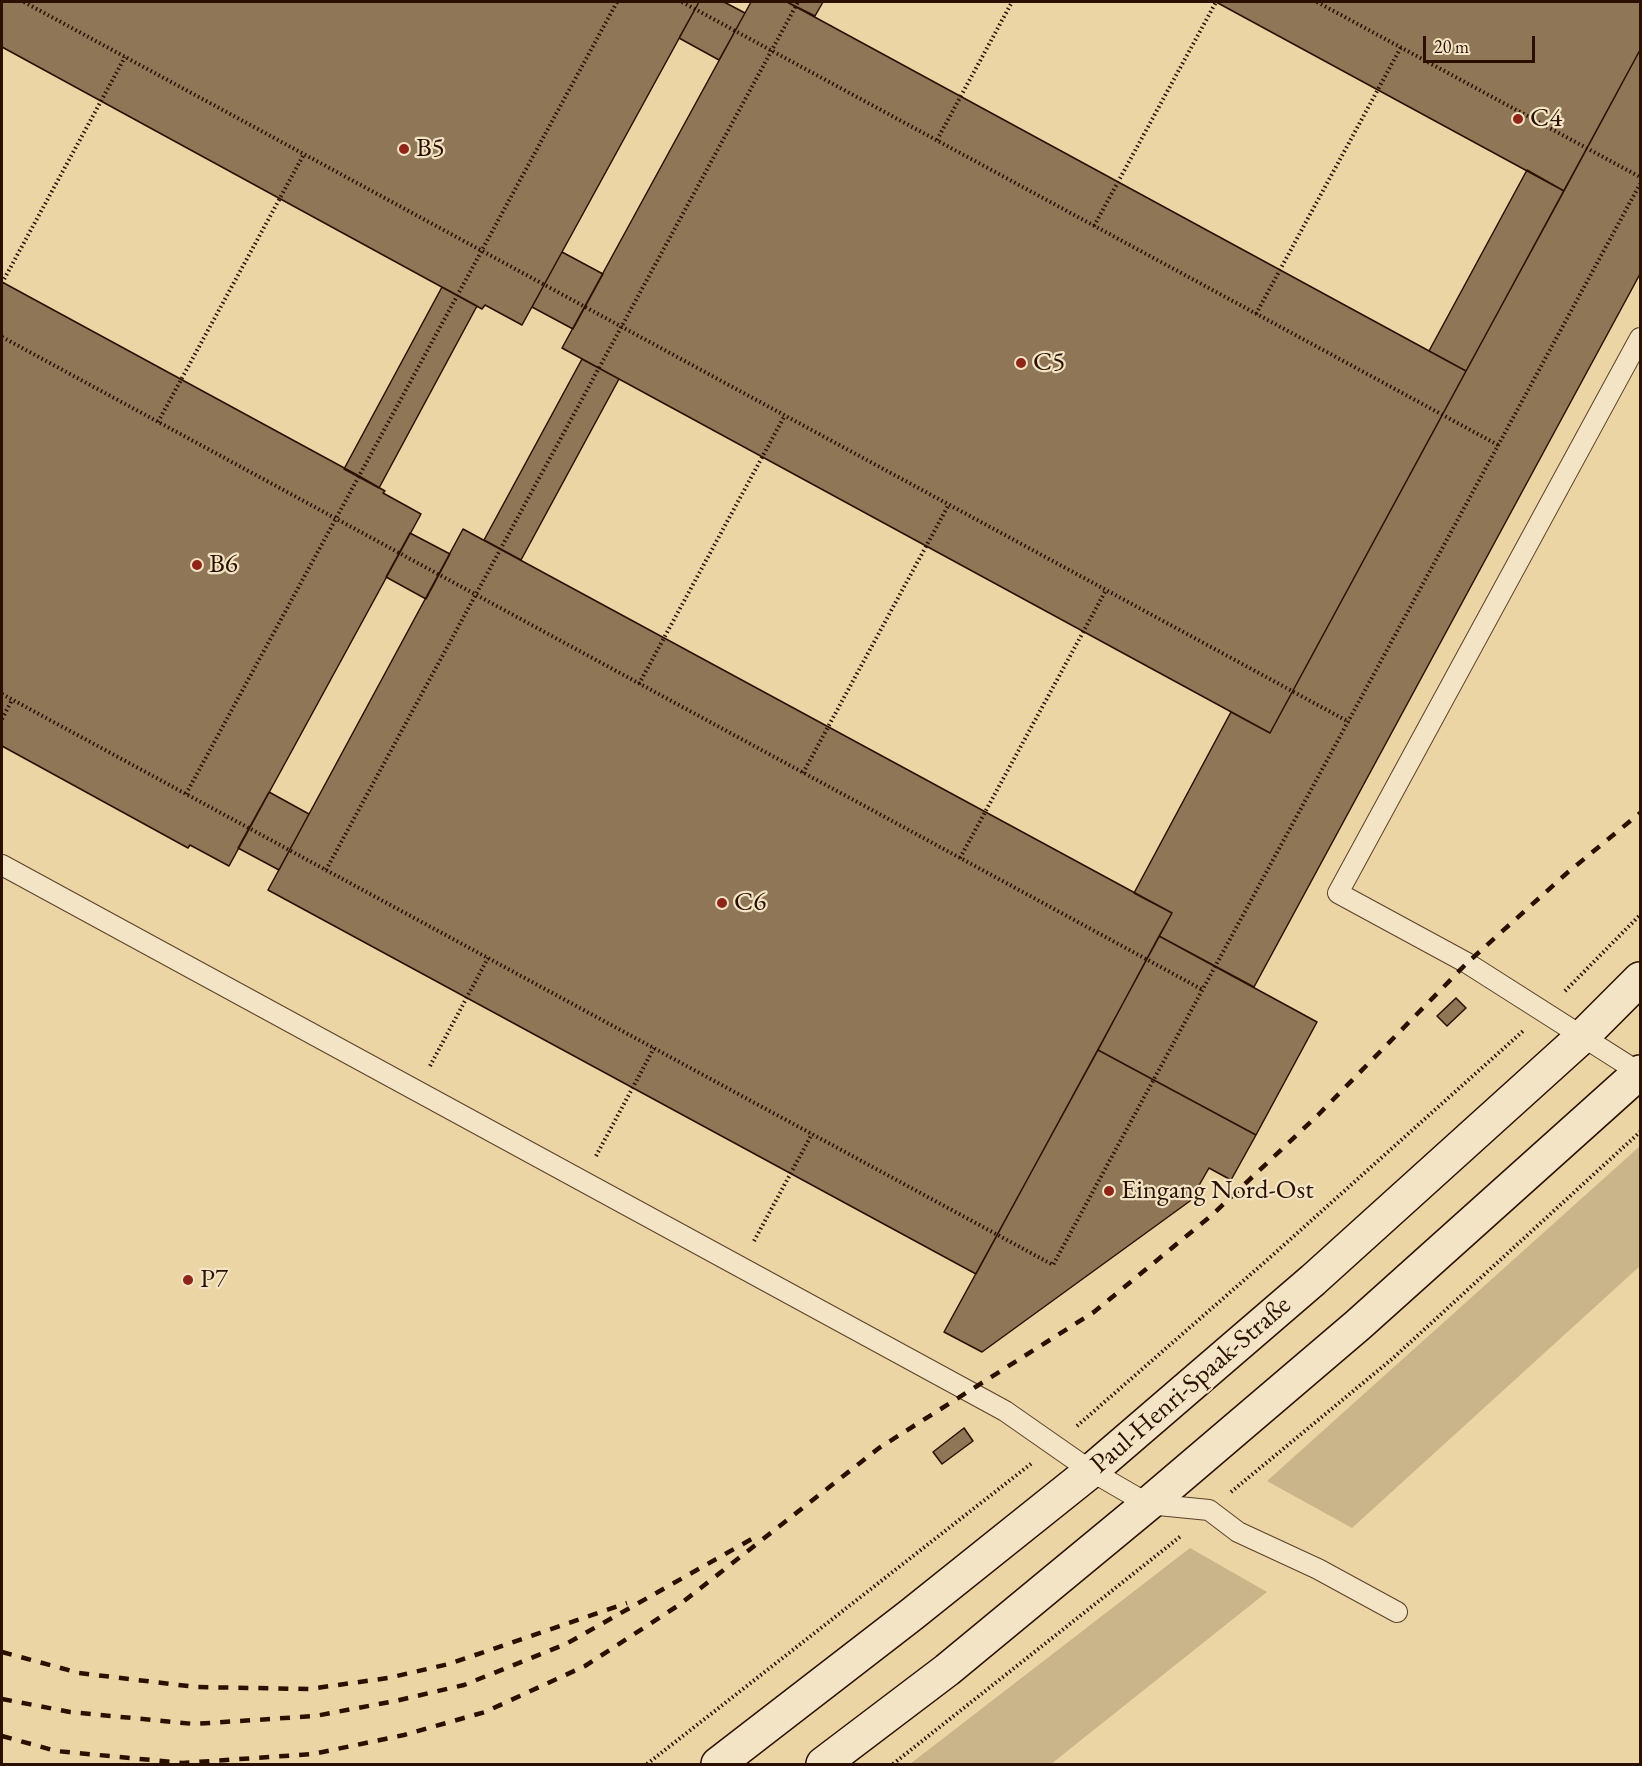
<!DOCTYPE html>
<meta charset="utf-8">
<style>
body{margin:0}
#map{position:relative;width:1642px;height:1766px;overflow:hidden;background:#ebd5a5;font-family:"EB Garamond",serif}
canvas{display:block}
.frame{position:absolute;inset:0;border:3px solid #2b1000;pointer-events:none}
.scale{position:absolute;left:1423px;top:36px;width:112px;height:27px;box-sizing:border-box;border:3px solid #2b1000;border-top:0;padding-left:8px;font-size:18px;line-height:21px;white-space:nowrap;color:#2b1000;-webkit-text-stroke:4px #f2e4c4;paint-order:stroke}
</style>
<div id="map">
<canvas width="1642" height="1766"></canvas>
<div class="frame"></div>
<div class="scale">20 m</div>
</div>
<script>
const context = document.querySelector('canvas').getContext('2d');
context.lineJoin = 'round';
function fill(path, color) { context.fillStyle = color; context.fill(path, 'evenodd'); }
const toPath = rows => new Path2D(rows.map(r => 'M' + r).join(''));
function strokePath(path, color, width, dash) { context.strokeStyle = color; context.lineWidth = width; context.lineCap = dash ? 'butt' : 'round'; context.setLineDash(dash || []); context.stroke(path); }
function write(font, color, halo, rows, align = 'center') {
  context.font = font + ' "EB Garamond",serif'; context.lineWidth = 4.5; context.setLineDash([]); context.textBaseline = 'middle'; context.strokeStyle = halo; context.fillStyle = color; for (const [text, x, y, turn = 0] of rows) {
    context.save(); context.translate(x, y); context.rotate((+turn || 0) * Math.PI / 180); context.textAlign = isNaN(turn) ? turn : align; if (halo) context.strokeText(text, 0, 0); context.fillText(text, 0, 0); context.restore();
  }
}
fill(toPath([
 [1640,1146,1640,1266,1352,1528,1267,1481],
 [1190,1548,1267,1592,1051,1764,910,1764]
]), '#cab489');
const building = toPath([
 [2,2,699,2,522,325,485,305,482,309,2,47,2,2],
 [699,2,724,2,745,13,719,60,679,38,699,2],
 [751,2,787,2,1466,371,1270,733,562,348,751,2],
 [787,2,823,2,815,16,787,2],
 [1216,2,1640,2,1640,50,1564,191,1216,2],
 [1640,50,1640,274,1254,987,1159,936,1172,913,1134,893,1231,712,1270,733,1640,50],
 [1527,170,1564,191,1466,371,1429,351,1527,170],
 [562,252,603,274,573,329,532,307,562,252],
 [2,282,359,476,385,491,383,493,421,514,229,866,190,845,188,848,2,746,2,282],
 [442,287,477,306,379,488,344,469,442,287],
 [582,359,619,379,521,560,484,540,582,359],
 [463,529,1172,913,976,1274,268,890,463,529],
 [410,533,450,554,426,599,386,577,410,533],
 [269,792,309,814,279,870,238,848,269,792],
 [1159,936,1317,1022,1256,1135,1098,1050,1159,936],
 [1456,998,1466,1008,1447,1026,1437,1016,1456,998],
 [1098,1050,1256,1135,1231,1180,1209,1168,1190,1201,982,1352,944,1332,1098,1050],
 [964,1428,973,1441,942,1464,933,1452,964,1428]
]);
fill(building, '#8f7656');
strokePath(building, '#2b1000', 1.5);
const lane = toPath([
 [1640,338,1338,893,1467,963,1640,1073],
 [2,865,1005,1411,1091,1471,1148,1504,1209,1510,1238,1532,1318,1569,1397,1612]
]);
const secondary = toPath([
 [718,1764,911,1615,1091,1471,1313,1280,1583,1036,1640,979],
 [823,1764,947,1670,1148,1504,1358,1325,1640,1072]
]);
strokePath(lane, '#5b4129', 22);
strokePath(secondary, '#2b1000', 36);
strokePath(toPath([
 [24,2,1349,722],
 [682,2,1498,445],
 [1317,2,1640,177],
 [937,140,1012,2],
 [1094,226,1216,2],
 [2,283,125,57],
 [1256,314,1401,47],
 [2,337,1203,990],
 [158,422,304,154],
 [639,684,785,415],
 [2,694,1053,1265,1640,184],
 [2,719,12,700],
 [803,773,949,504],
 [186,794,617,2],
 [960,858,1106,590],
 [326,870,798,2],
 [1565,991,1640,915],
 [430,1066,488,958],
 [596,1156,654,1048],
 [754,1241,812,1134],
 [1077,1426,1274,1254,1523,1031],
 [1231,1492,1392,1359,1640,1132],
 [647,1764,1032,1463],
 [893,1764,1181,1536]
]), '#2b1000', 4, [1.5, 3]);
strokePath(lane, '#f2e4c4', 20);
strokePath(secondary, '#f2e4c4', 33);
strokePath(toPath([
 [2,1652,79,1673,196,1687,309,1689,388,1678,449,1664,627,1603],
 [2,1699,70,1712,194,1724,315,1716,395,1701,464,1685,566,1644,757,1536],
 [2,1736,56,1751,183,1763,313,1754,404,1735,485,1712,585,1666,679,1605,879,1448,1094,1312,1212,1215,1318,1115,1467,963,1567,873,1640,813]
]), '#2b1000', 4.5, [10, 10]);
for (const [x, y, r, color] of [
 [1518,119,6,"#8f2418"],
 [404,149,6,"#8f2418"],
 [1021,363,6,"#8f2418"],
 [197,565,6,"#8f2418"],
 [722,903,6,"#8f2418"],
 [1109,1191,6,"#8f2418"],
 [188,1280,6,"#8f2418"]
]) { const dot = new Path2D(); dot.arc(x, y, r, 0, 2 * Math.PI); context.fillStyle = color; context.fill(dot); strokePath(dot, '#f2e4c4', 2); }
write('27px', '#2b1000', '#f2e4c4', [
 ["C4",1530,119],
 ["B5",416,149],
 ["C5",1033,363],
 ["B6",209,565],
 ["C6",734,903],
 ["Eingang Nord-Ost",1121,1191],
 ["P7",200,1280]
], 'left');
write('27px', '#2b1000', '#f2e4c4', [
 ["Paul-Henri-Spaak-Straße",1191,1385,-41]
]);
</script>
